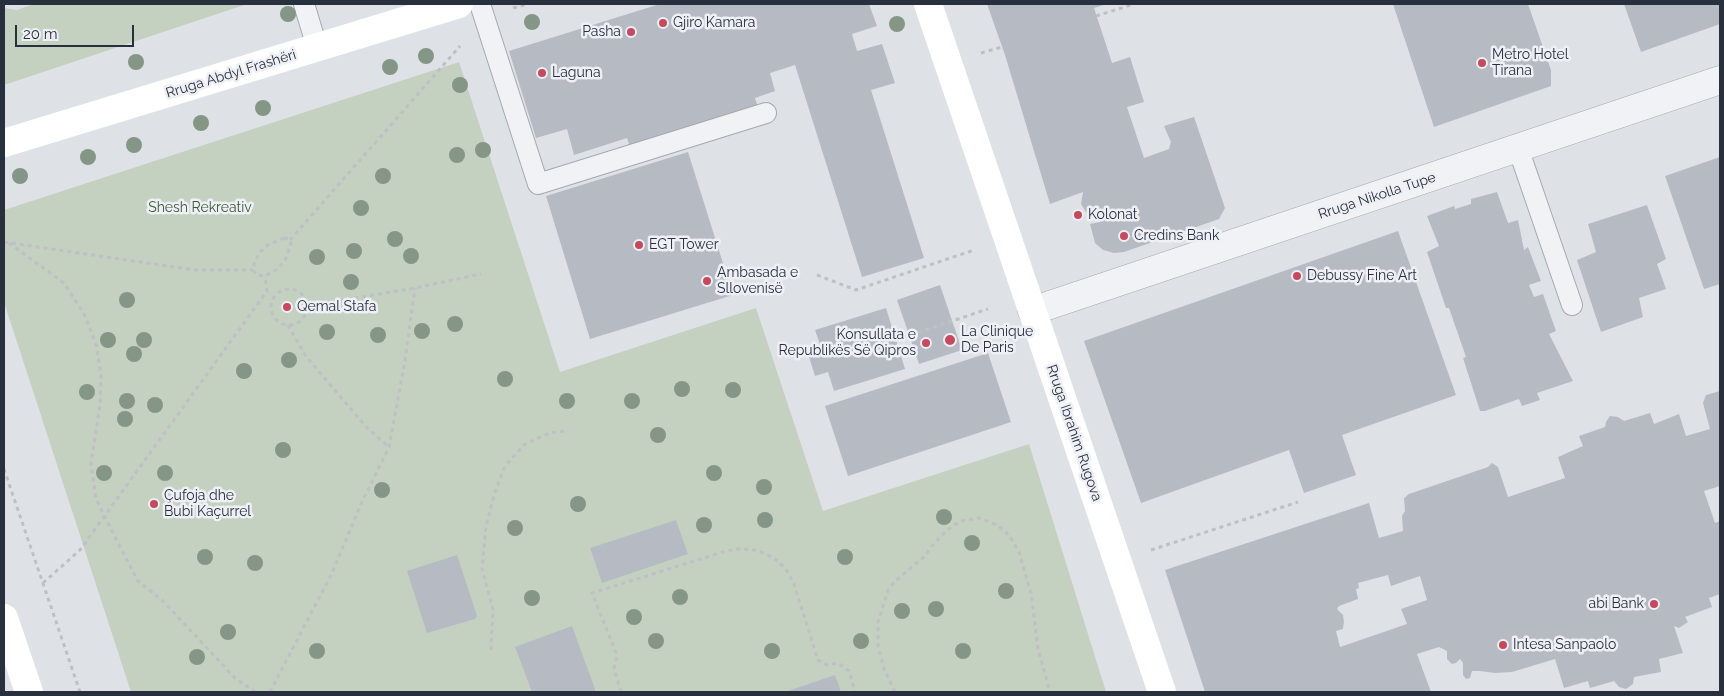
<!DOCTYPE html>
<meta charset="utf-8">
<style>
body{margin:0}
#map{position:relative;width:1724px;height:696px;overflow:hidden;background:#dee2e7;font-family:Raleway,sans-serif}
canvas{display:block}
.frame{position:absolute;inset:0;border:5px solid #28303d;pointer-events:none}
.scale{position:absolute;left:15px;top:25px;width:119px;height:22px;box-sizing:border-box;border:2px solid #28303d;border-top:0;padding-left:6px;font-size:15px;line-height:18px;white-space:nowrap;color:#28303d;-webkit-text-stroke:4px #eef0f5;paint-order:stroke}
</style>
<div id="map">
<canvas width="1724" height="696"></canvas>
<div class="frame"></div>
<div class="scale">20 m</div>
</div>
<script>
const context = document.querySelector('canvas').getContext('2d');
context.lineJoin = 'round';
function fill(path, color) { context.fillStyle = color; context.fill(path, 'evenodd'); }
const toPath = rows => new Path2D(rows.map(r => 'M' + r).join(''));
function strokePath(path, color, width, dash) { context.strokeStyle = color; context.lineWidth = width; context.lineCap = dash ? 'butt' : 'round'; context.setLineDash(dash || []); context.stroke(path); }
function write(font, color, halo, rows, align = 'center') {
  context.font = font + ' Raleway,sans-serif'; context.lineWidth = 5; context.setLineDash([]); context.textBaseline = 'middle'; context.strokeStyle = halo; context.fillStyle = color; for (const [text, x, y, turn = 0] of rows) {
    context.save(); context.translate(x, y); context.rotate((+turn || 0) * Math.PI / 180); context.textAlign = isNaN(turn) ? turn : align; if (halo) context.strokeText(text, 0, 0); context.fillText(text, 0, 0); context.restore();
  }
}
fill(toPath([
 [34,4,247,4,4,85,4,8,17,10],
 [459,62,560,372,756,308,823,511,1029,444,1106,692,131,692,4,302,4,210]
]), '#c4d0c0');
fill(toPath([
 [660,4,869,4,877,26,852,34,857,51,882,44,895,83,871,90,924,258,862,277,795,65,770,73,775,91,755,98,758,107,630,147,627,138,574,155,567,129,536,138,509,51],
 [987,4,1107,4,1094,8,1112,63,1130,57,1144,102,1127,107,1144,158,1169,149,1171,142,1164,126,1194,117,1225,208,1219,219,1124,252,1114,253,1103,250,1095,243,1090,224,1100,222,1098,214,1093,215,1086,212,1081,204,1083,192,1050,204,1005,55],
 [1393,4,1528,4,1551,70,1551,86,1434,127],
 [1624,4,1720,4,1720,24,1641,52],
 [688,152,733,295,590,339,546,196],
 [1720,157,1720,284,1704,289,1665,176],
 [1497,192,1508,223,1518,220,1524,250,1528,247,1541,281,1529,285,1534,297,1543,294,1556,331,1549,334,1573,381,1537,393,1540,400,1522,406,1519,399,1485,411,1480,411,1463,358,1466,357,1449,308,1446,308,1427,252,1439,246,1427,216,1454,206,1455,209,1471,204,1471,199],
 [1647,205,1666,259,1657,264,1666,289,1639,298,1643,317,1601,332,1577,260,1596,252,1588,224],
 [1398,231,1456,395,1342,435,1356,475,1304,493,1289,450,1141,503,1084,341],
 [940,285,962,350,919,364,897,300],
 [886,308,905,369,834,391,828,372,815,376,809,357,823,353,815,330],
 [988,353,1011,422,848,476,825,406],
 [1720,391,1720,486,1704,491,1715,523,1720,521,1720,594,1709,598,1712,607,1685,617,1688,622,1679,628,1674,626,1683,653,1659,659,1661,672,1634,677,1633,684,1626,689,1619,687,1614,681,1590,688,1588,681,1564,688,1555,659,1512,672,1495,673,1480,671,1472,671,1470,678,1466,679,1463,675,1463,663,1460,659,1456,663,1452,664,1447,659,1447,651,1439,647,1417,654,1431,692,1205,692,1165,570,1369,503,1379,538,1403,531,1402,516,1405,511,1404,498,1409,494,1488,467,1492,463,1498,467,1508,497,1565,478,1558,457,1583,446,1579,436,1605,427,1606,422,1610,416,1618,417,1624,421,1650,413,1654,424,1679,414,1686,436,1710,429,1703,403,1706,395],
 [1388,575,1391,586,1420,576,1427,600,1401,609,1407,624,1340,647,1336,631,1343,629,1344,622,1343,615,1337,609,1339,606,1358,599,1356,589,1359,588,1358,583],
 [676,520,688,554,602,583,590,548],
 [457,555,477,616,475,619,427,633,407,571],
 [572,626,596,692,532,692,515,647],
 [835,675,841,692,785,692]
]), '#b6bbc3');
const lane = toPath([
 [304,4,317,47],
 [480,4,538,184,766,113],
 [1518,148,1572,305]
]);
const street = toPath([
 [1032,311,1720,80]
]);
strokePath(lane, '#a4a9b1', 22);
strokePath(street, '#a4a9b1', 29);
strokePath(toPath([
 [513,8,528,4],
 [1096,16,1134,4],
 [981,53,1002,47],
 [284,238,289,239,291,244,285,261,276,270,265,276,257,275,253,270,253,267,259,253,268,245,284,238],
 [290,240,460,46],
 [4,242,195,270,253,270],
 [9,243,64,283,84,314,96,344,101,374,100,405,91,464,96,499,118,543,138,581,163,601,235,678,255,692],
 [817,275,856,290,974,250],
 '271 307a18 18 0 1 1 36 0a18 18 0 1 1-36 0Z',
 [307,306,415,288,481,274],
 [288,325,305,355,366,427,389,447],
 [895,340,988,309],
 [4,469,80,692],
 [1151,550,1298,502],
 [43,583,80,550,267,291,265,276],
 [491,650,493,609,482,569,486,526,495,492,505,466,525,444,550,433,564,431],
 [270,692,331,575,362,502,389,447,405,361,415,288],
 [621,692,614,669,617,655,592,593,726,551,738,549,756,550,774,558,786,569,794,584,818,660,827,665,838,663,849,671,855,692],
 [895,692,884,669,878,645,878,622,888,591,894,582,924,557,933,545,946,531,961,521,979,518,997,525,1009,535,1019,552,1031,593,1038,649,1050,692]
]), '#bdc0c5', 3, [4, 4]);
strokePath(lane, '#f1f2f5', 20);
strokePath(street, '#f1f2f5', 28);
strokePath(toPath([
 [928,4,1162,692],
 [4,143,459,4],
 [4,618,29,692]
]), '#fff', 28);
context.fillStyle = '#859686';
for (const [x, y] of [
 [288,14],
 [532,22],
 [897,24],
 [426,56],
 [136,62],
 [390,67],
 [460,85],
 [263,108],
 [201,123],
 [134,145],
 [483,150],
 [457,155],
 [88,157],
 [20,176],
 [383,176],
 [361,208],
 [395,239],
 [354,251],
 [411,256],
 [317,257],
 [351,282],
 [127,300],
 [455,324],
 [422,331],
 [327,332],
 [378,335],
 [108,340],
 [144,340],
 [134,354],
 [289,360],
 [244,371],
 [505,379],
 [682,389],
 [733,390],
 [87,392],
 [127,401],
 [567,401],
 [632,401],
 [155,405],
 [125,419],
 [658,435],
 [283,450],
 [104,473],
 [165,473],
 [714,473],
 [764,487],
 [382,490],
 [578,504],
 [944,517],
 [765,520],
 [704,525],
 [515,528],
 [972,543],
 [205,557],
 [845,557],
 [255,563],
 [1006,591],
 [680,597],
 [532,598],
 [936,609],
 [902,611],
 [634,617],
 [228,632],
 [656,641],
 [861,641],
 [317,651],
 [772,651],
 [963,651],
 [197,657]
]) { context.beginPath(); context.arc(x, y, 8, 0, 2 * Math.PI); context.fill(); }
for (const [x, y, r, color] of [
 [663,23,5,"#c54a5d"],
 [631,32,5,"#c54a5d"],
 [1482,63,5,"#c54a5d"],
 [542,73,5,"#c54a5d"],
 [1078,215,5,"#c54a5d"],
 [1124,236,5,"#c54a5d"],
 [639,245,5,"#c54a5d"],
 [1297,276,5,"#c54a5d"],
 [707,281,5,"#c54a5d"],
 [287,307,5,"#c54a5d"],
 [950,340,6,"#c54a5d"],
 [926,343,5,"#c54a5d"],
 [154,504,5,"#c54a5d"],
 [1654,604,5,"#c54a5d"],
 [1503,645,5,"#c54a5d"]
]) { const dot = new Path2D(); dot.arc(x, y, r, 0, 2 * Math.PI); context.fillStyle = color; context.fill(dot); strokePath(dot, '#eef0f5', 2); }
write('14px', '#28303d', '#eef0f5', [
 ["Gjiro Kamara",673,23],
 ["Pasha",621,32,"right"],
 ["Metro Hotel",1492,55],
 ["Tirana",1492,71],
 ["Laguna",552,73],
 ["Kolonat",1088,215],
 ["Credins Bank",1134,236],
 ["EGT Tower",649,245],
 ["Ambasada e",717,273],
 ["Sllovenisë",717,289],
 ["Debussy Fine Art",1307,276],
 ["Qemal Stafa",297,307],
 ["La Clinique",961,332],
 ["De Paris",961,348],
 ["Konsullata e",916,335,"right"],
 ["Republikës Së Qipros",916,351,"right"],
 ["Çufoja dhe",164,496],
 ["Bubi Kaçurrel",164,512],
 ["abi Bank",1644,604,"right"],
 ["Intesa Sanpaolo",1513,645]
], 'left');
write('14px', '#28303d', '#eef0f5', [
 ["Rruga Abdyl Frashëri",231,74,-17],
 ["Rruga Nikolla Tupe",1377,196,-18],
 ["Rruga Ibrahim Rugova",1074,433,71]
]);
write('14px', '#3d5737', '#eef0f5', [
 ["Shesh Rekreativ",200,208]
]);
</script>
